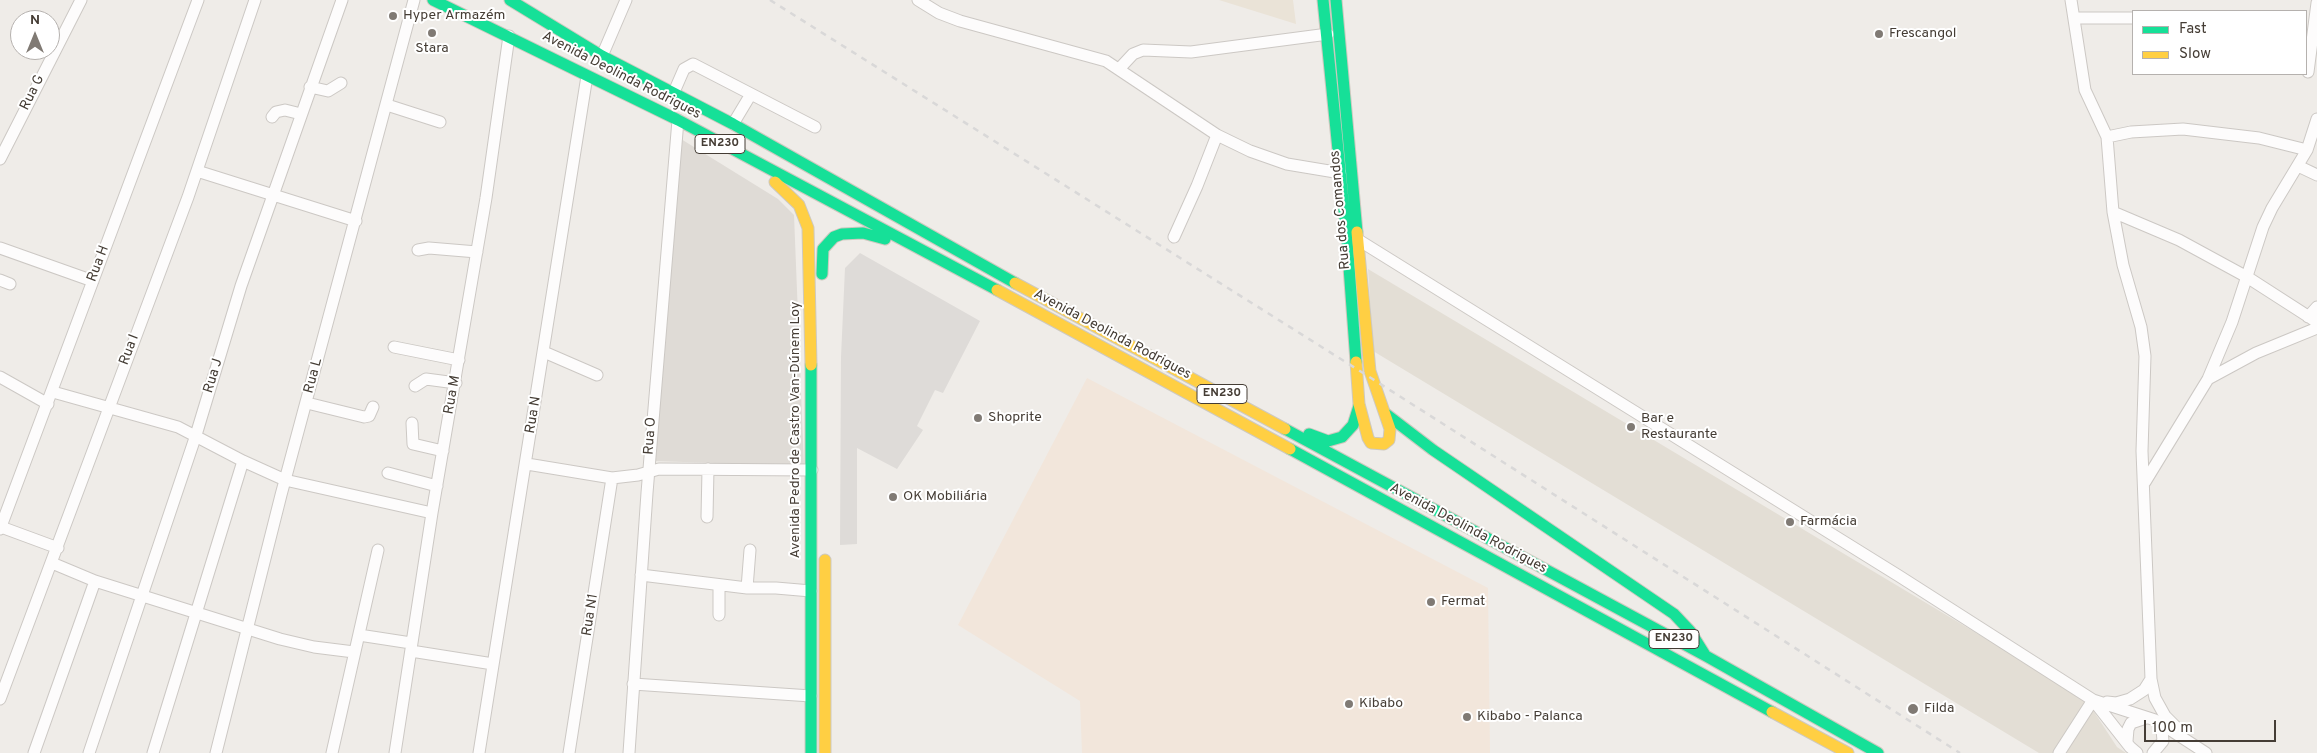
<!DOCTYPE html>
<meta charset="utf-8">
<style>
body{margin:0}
#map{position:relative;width:2317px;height:753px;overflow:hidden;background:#efece8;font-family:Overpass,sans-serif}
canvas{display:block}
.legend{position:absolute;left:2132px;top:10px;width:175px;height:65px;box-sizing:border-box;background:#fff;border:1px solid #b5b1ae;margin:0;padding:6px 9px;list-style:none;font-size:15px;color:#453d35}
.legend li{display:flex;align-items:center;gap:10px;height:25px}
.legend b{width:25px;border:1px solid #b5b1ae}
.north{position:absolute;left:10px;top:10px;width:50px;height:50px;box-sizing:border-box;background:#fff;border:1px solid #b5b1ae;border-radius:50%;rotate:0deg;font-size:14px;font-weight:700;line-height:20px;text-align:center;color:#453d35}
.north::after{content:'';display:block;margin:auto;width:18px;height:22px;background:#807a74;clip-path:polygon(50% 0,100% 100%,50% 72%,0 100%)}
.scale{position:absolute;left:2144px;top:720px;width:132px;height:22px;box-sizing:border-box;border:2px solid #453d35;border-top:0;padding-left:6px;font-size:15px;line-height:18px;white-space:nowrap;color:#453d35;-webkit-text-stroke:4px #fff;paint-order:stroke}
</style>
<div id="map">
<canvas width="2317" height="753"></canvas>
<ul class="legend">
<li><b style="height:6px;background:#16e098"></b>Fast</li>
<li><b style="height:6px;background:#ffcf43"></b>Slow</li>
</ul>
<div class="north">N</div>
<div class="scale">100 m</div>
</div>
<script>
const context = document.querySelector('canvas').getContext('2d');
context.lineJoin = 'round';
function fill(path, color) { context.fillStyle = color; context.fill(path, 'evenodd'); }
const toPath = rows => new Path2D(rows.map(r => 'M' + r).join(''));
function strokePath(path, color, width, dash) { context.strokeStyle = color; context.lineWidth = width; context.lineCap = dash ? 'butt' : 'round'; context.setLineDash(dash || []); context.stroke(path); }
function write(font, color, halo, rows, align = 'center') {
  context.font = font + ' Overpass,sans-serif'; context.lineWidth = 4; context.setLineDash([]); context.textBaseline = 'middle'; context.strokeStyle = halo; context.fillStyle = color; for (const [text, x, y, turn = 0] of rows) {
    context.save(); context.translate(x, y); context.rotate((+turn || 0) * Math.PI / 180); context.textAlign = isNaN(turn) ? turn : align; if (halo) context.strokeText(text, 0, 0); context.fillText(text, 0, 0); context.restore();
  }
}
fill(toPath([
 [1368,269,2085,698,2117,747,2126,753,2039,753,1373,351]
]), '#e3ded5');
fill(toPath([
 [1087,378,1488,588,1490,753,1082,753,1080,701,958,625]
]), '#f2e6db');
fill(toPath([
 [681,139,778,199,794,215,804,466,654,461]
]), '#dfdbd6');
fill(toPath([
 [1219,0,1293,0,1296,24]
]), '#eae3d7');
fill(toPath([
 [860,253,980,321,943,393,935,390,917,426,923,430,897,469,857,448,857,544,840,545,841,357,845,268]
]), '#dedbd8');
const street = toPath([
 [918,0,939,13,960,21,1106,61,1217,135,1250,151,1287,164,1341,173],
 [2071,0,2085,90,2107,137,2113,212,2123,265,2141,327,2145,356,2142,451,2151,679,2155,698,2165,716,2178,729],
 [2074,18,2133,18],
 [602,56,626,0],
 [1119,69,1133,54,1143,50,1191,52,1328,34],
 [2308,72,2317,3],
 [310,87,328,91,341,83],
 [674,92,684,69,693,64,815,127],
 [387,105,440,122],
 [272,117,276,112,285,110,301,114],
 [733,124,751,94],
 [2107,137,2131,132,2183,129,2259,138,2307,150],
 [0,159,81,0],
 [2298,166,2317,175],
 [197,171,356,221],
 [2113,212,2179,240,2247,277,2317,322],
 [1174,237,1197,186,1217,135],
 [1360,241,1899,576,2093,700,2155,720,2206,753],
 [0,248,93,281],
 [418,250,429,248,477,252],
 [0,280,10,284],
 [2308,317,2317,307],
 [394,347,459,360],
 [544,352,597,375],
 [0,377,48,404],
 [2208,379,2256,353,2317,328],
 [415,386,426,379,456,383],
 [53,392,178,427,243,461,285,480,432,513],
 [307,403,364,417,369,416,373,407],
 [412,423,413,444,443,451],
 [527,464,612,478,638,475,659,469,812,470],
 [388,473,437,486],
 [2145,482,2208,379,2232,322,2263,227,2272,208,2307,150,2317,119],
 [707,517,708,469],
 [1,527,58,548],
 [0,529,198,0],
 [52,563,95,581,280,639,314,647,354,652],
 [641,575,747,588,776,588,811,591],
 [747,588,750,550],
 [719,615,719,585],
 [359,635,411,643],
 [411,651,493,664],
 [633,684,811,696],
 [0,699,188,197,255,0],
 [2093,700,2130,747,2137,753],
 [2107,702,2116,703,2130,699,2144,690,2151,679],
 [2127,741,2128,729,2131,723,2146,718],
 [34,753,95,581],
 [89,753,196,435,241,286,342,0],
 [153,753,243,461],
 [216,753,281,495,414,0],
 [332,753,378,550],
 [395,753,432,513,486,198,509,36],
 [479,753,587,76],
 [569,753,612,478],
 [629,753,647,493,678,120],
 [2059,753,2093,700],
 [2153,753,2163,741,2162,730,2158,723]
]);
const fast = toPath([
 [433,0,678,120,997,290],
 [510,0,602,56,733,124,1015,283],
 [1323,0,1347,240,1356,362],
 [1336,0,1357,232],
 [822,274,823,249,834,237,842,234,863,233,885,239],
 [1386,414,1433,450,1674,614,1690,631,1705,655],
 [1285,429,1706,656,1878,753],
 [1309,434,1328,441,1342,437,1353,425,1359,406],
 [1290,449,1772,712],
 [811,753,811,365]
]);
const slow = toPath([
 [775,182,799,205,808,228,811,365],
 [1015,283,1285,429],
 [997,290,1290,449],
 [1356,362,1359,404,1368,438,1371,443,1384,444,1389,440,1390,429,1370,371,1357,232],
 [825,560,825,753],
 [1772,712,1848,753]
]);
strokePath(street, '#ccc8c4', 13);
strokePath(fast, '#cec9bf', 13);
strokePath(slow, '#cec9bf', 13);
strokePath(street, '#fdfcfc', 11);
strokePath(fast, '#16e098', 11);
strokePath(slow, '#ffcf43', 11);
strokePath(toPath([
 [770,0,1371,378,1960,753]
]), '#d9d8d8', 2.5, [6, 6]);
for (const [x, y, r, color] of [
 [393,16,5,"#807a74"],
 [432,33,5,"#807a74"],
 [1879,34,5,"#807a74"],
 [978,418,5,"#807a74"],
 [1631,427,5,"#807a74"],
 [893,497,5,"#807a74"],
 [1790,522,5,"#807a74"],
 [1431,602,5,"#807a74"],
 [1349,704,5,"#807a74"],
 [1913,709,6,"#807a74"],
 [1467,717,5,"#807a74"]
]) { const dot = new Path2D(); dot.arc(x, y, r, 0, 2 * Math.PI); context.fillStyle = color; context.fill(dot); strokePath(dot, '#fff', 2); }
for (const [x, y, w] of [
 [720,144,50],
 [1222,394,50],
 [1674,639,50]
]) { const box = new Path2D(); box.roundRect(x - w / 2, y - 9.5, w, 19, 4); context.fillStyle = '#fff'; context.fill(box); strokePath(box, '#453d35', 1); }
write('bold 12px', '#453d35', null, [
 ["EN230",720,144],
 ["EN230",1222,394],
 ["EN230",1674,639]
]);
write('14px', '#453d35', '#fff', [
 ["Hyper Armazém",403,16],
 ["Frescangol",1889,34],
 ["Stara",432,49,"center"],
 ["Shoprite",988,418],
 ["Bar e",1641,419],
 ["Restaurante",1641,435],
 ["OK Mobiliária",903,497],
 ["Farmácia",1800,522],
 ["Fermat",1441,602],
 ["Kibabo",1359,704],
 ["Filda",1924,709],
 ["Kibabo - Palanca",1477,717]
], 'left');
write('14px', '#453d35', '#fff', [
 ["Avenida Deolinda Rodrigues",621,76,27],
 ["Rua G",33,93,-64],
 ["Rua dos Comandos",1341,210,-95],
 ["Rua H",99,264,-69],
 ["Avenida Deolinda Rodrigues",1112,335,28],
 ["Rua I",130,350,-69],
 ["Rua J",214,376,-73],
 ["Rua L",314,376,-75],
 ["Rua M",453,395,-80],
 ["Rua N",534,415,-81],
 ["Avenida Pedro de Castro Van-Dúnem Loy",796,430,-90],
 ["Rua O",651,436,-86],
 ["Avenida Deolinda Rodrigues",1468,529,28],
 ["Rua N1",591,615,-81]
]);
</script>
